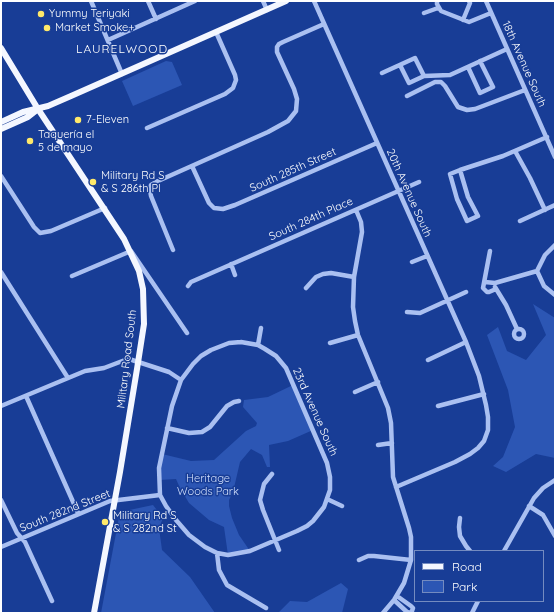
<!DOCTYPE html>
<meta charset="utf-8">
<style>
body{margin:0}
#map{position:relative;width:556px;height:614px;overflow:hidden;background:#183d96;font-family:Quicksand,sans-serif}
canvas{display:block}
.frame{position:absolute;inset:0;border:2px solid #fff;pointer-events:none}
.legend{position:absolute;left:414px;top:550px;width:130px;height:52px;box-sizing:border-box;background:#183d96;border:1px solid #748bc0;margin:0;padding:5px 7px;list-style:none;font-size:12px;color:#fff}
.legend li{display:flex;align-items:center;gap:8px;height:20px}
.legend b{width:20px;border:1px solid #748bc0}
</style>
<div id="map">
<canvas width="556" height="614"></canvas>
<div class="frame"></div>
<ul class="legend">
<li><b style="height:5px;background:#f4f7ff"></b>Road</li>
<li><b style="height:11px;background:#2c56b4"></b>Park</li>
</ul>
</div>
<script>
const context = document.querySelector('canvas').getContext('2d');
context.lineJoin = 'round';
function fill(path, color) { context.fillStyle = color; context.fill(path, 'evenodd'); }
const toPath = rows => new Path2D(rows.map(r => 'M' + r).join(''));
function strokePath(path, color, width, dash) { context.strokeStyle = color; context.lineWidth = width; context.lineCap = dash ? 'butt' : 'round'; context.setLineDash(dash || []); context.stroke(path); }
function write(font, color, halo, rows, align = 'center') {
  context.font = font + ' Quicksand,sans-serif'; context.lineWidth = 3; context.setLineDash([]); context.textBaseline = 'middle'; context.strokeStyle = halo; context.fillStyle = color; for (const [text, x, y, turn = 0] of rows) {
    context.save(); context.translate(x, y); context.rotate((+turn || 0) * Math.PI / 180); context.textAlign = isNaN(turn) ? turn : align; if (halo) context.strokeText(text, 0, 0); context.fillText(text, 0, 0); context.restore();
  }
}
fill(toPath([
 [166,61,172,62,182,85,133,106,122,81],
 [533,304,555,318,555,458,536,454,506,472,493,466,503,457,515,427,508,390,487,335,498,327,507,351,526,360,546,335],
 [293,385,313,430,288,441,269,445,270,467,267,467,262,455,251,449,240,462,233,492,229,500,229,506,232,518,239,535,250,551,228,555,224,527,209,520,189,503,180,488,176,479,159,480,162,454,191,461,214,460,246,431,256,426,257,423,243,407,244,400,268,397],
 [153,505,163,518,159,528,162,550,190,577,215,613,101,613,120,512],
 [341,583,348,589,342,613,278,613,290,601,307,602]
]), '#2c56b4');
strokePath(toPath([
 [91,1,122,74],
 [148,1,156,19],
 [263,1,267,10],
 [314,1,466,342,479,376,486,405,488,417,488,430,484,441,478,448,470,454,455,462,396,487],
 [437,1,437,4,441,11,469,22,491,13],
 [486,1,555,157],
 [424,13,438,8],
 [463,20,470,3,469,1],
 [108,40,195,1],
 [400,65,409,83,424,76],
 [468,67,480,93,493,87,480,61],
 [382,73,415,58,424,76,450,75,507,49],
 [407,96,435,82,441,82,445,86,458,107,467,110,475,109,525,90],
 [147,128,225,94,233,88,236,80,235,75,216,32],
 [515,151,530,178,545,210],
 [192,166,209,203,214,208,223,209,235,205,377,143],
 [460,170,468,197,478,216,467,221,457,199,450,174,460,170,503,156,547,137],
 [1,176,34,227,40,233,51,231,105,208],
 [356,210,361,222,362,232,354,277,353,307,355,321,358,335,388,408,391,423,393,477,409,528,411,537,411,560,404,583,394,600,383,613],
 [520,221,555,205],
 [173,250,151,196,150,190,151,185,158,181,268,132,288,121,296,111,297,99,294,89,277,52,277,47,279,44,283,42,324,24],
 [490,251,483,288,487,292,489,292,496,289],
 [412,262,427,256],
 [231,264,235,275],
 [537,271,544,286,555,295],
 [1,272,68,378],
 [72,276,131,251,187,333],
 [485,282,495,283,537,271,545,255,555,245],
 [188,286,191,282,419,182],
 [495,287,506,305,517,329],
 [306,288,316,277,323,274,331,273,354,277],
 [407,312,420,313,466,292],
 '514 334a5 5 0 1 1 10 0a5 5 0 1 1-10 0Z',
 [241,342,258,345,265,349,276,356,286,368,327,463,330,477,330,490,324,507,313,521,307,526,297,531,250,551,228,555,217,553,205,547,189,535,176,520,166,506,160,495,159,468,172,406,181,380,193,364,201,356,211,350,229,343,241,342],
 [330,343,358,335],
 [258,345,261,328],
 [428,360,466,342],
 [355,392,378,382],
 [26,396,78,513],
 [1,406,85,371,104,368,125,360,129,359,169,372,181,380],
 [438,406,484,394],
 [167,428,189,433,202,432,210,427,227,406,234,402,239,401],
 [378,445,392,443],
 [272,474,264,484,260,500,263,510,279,550],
 [327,499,342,506],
 [1,500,17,533,25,542,52,601],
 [529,506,543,515,555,536],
 [460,518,459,527,460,536,466,546,470,551],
 [1,547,110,501,160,495],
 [504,551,534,498,543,488,555,480],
 [217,553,219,570,227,585,266,608],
 [359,560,368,556,374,556,411,560],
 [394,600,407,612,410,613,412,611,413,608,411,606,397,596],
 [472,613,478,601]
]), '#aac0f1', 4.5);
strokePath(toPath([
 [1,48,38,109,124,239,139,271,143,289,144,324,137,369,120,472,94,613],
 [1,122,23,112,48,106,71,96,286,1],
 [1,129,28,117,37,110]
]), '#f4f7ff', 6);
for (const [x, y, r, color] of [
 [41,14,4,"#ffe96a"],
 [47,28,4,"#ffe96a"],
 [78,120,4,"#ffe96a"],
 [30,141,4,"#ffe96a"],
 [93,182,4,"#ffe96a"],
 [105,522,4,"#ffe96a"]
]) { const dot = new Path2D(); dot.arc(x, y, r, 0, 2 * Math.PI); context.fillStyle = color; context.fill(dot); strokePath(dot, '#183d96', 1.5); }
write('11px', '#fff', '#183d96', [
 ["Yummy Teriyaki",49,14],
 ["Market Smoke+",55,28],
 ["7-Eleven",86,120],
 ["Taquería el",38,135],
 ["5 de mayo",38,148],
 ["Military Rd S",101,176],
 ["& S 286th Pl",101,189],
 ["Military Rd S",113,516],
 ["& S 282nd St",113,529]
], 'left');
write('11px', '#fff', '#183d96', [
 ["18th Avenue South",524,64,66],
 ["South 285th Street",293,170,-24],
 ["20th Avenue South",409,193,66],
 ["South 284th Place",311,219,-24],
 ["Military Road South",127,359,-83],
 ["23rd Avenue South",315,412,66],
 ["South 282nd Street",65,511,-22]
]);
write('11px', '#d1dffc', '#183d96', [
 ["Heritage",208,479],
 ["Woods Park",208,492]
]);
context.letterSpacing = '1px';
write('12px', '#fff', '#183d96', [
 ["LAURELWOOD",122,49]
]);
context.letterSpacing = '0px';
</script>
